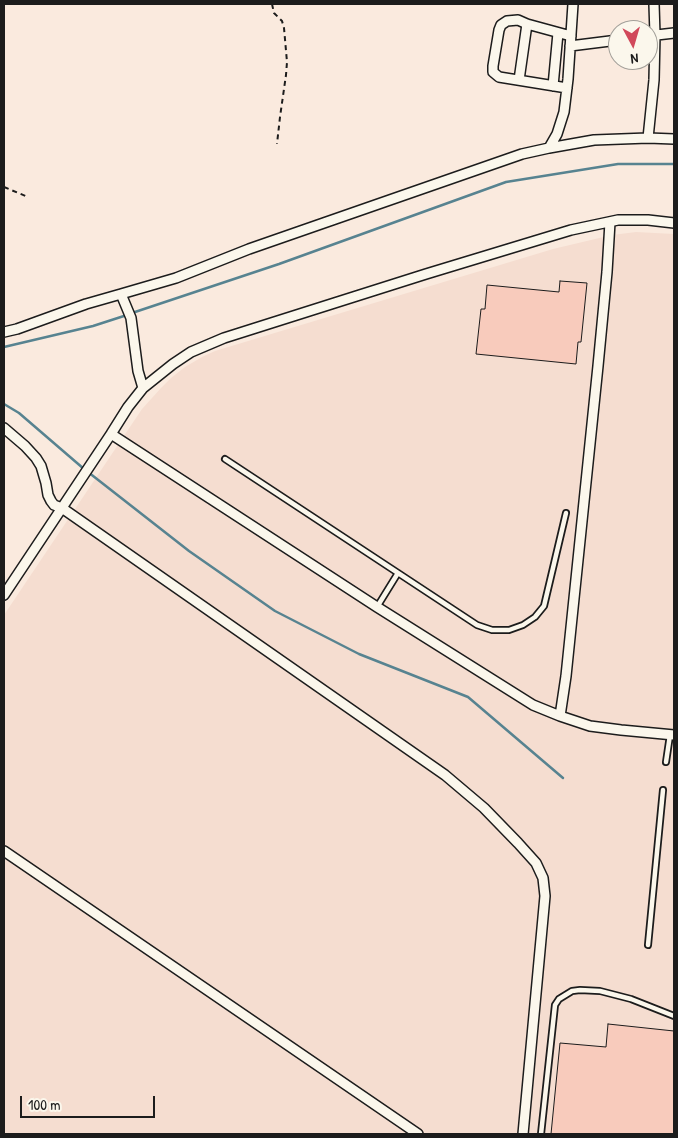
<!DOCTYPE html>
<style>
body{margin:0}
#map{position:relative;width:678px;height:1138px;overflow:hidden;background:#faeade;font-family:"Patrick Hand",sans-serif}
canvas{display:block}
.frame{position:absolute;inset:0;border:5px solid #1c1c1c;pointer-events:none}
.north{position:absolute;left:608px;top:20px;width:50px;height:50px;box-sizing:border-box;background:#fbf7ec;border:1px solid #a29f99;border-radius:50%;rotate:174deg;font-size:14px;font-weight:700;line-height:20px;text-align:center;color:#1c1c1c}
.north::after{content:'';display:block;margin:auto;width:18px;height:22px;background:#d1495b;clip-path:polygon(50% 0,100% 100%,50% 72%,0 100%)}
.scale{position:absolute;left:20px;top:1096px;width:135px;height:22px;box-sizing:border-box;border:2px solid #1c1c1c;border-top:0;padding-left:6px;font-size:15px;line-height:18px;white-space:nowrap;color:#1c1c1c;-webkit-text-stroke:4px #fbf7ec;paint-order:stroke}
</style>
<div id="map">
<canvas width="678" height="1138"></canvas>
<div class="frame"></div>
<div class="north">N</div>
<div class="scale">100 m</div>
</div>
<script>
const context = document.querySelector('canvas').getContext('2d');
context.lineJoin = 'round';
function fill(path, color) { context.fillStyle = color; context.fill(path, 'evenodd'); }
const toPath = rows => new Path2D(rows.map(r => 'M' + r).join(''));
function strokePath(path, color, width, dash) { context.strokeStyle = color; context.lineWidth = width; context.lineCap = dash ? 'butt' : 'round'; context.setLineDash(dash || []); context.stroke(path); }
fill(toPath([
 [636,232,674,234,674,1134,4,1134,4,615,142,409,161,388,171,378,185,367,202,357,215,351,553,249,612,235]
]), '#f5ddd0');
strokePath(toPath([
 [132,313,279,264,506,182,618,164,674,164],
 [4,347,93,326,127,315],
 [4,404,19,413,84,469],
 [88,472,189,551,275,611,359,654,468,697,563,778]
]), '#578390', 2.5);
const building = toPath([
 [560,281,587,283,581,342,578,342,576,364,476,354,481,309,485,309,487,285,559,292,560,281],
 [608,1024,674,1031,674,1134,551,1134,560,1043,606,1047,608,1024]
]);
fill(building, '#f8cbbc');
strokePath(building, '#1c1c1c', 1);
const service = toPath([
 [225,459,477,625,492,630,509,630,523,625,535,617,544,606,566,513],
 [377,607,398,573],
 [666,762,670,735],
 [648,945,663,790],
 [541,1134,555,1005,559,999,572,991,580,990,600,991,631,999,674,1016]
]);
const minor = toPath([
 [648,36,674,33],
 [570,46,618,40],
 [519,80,527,24],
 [553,86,558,33],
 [567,88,499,77,493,72,493,66,499,30,501,25,507,21,518,20,527,24,571,36],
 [648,138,654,80,655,35,654,4],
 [549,148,557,134,564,112,568,79,573,4],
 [121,294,176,278,249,249,522,154,549,148,594,140,648,138,674,139],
 [4,332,17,329,86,304,121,294,131,318,138,371,143,388],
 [4,428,25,446,36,458,41,466,46,483,48,495,51,501,54,505,62,508,445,775,484,808,518,843,536,863,543,878,545,896,523,1134],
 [111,434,377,607,533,705,560,716,590,726,621,730,674,735],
 [4,595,111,434,128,407,143,388,173,364,191,352,224,338,426,274,571,230,618,220,648,220,674,223],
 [560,716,566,676,598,366,607,272,610,222],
 [4,851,418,1134]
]);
strokePath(service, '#1c1c1c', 8);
strokePath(minor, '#1c1c1c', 12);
strokePath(toPath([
 [272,4,274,13,282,21,284,28,287,62,286,75,280,117,277,144],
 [4,187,28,197]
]), '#1c1c1c', 2, [5, 4]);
strokePath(service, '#fbf7ec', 4.5);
strokePath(minor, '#fbf7ec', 9);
</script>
